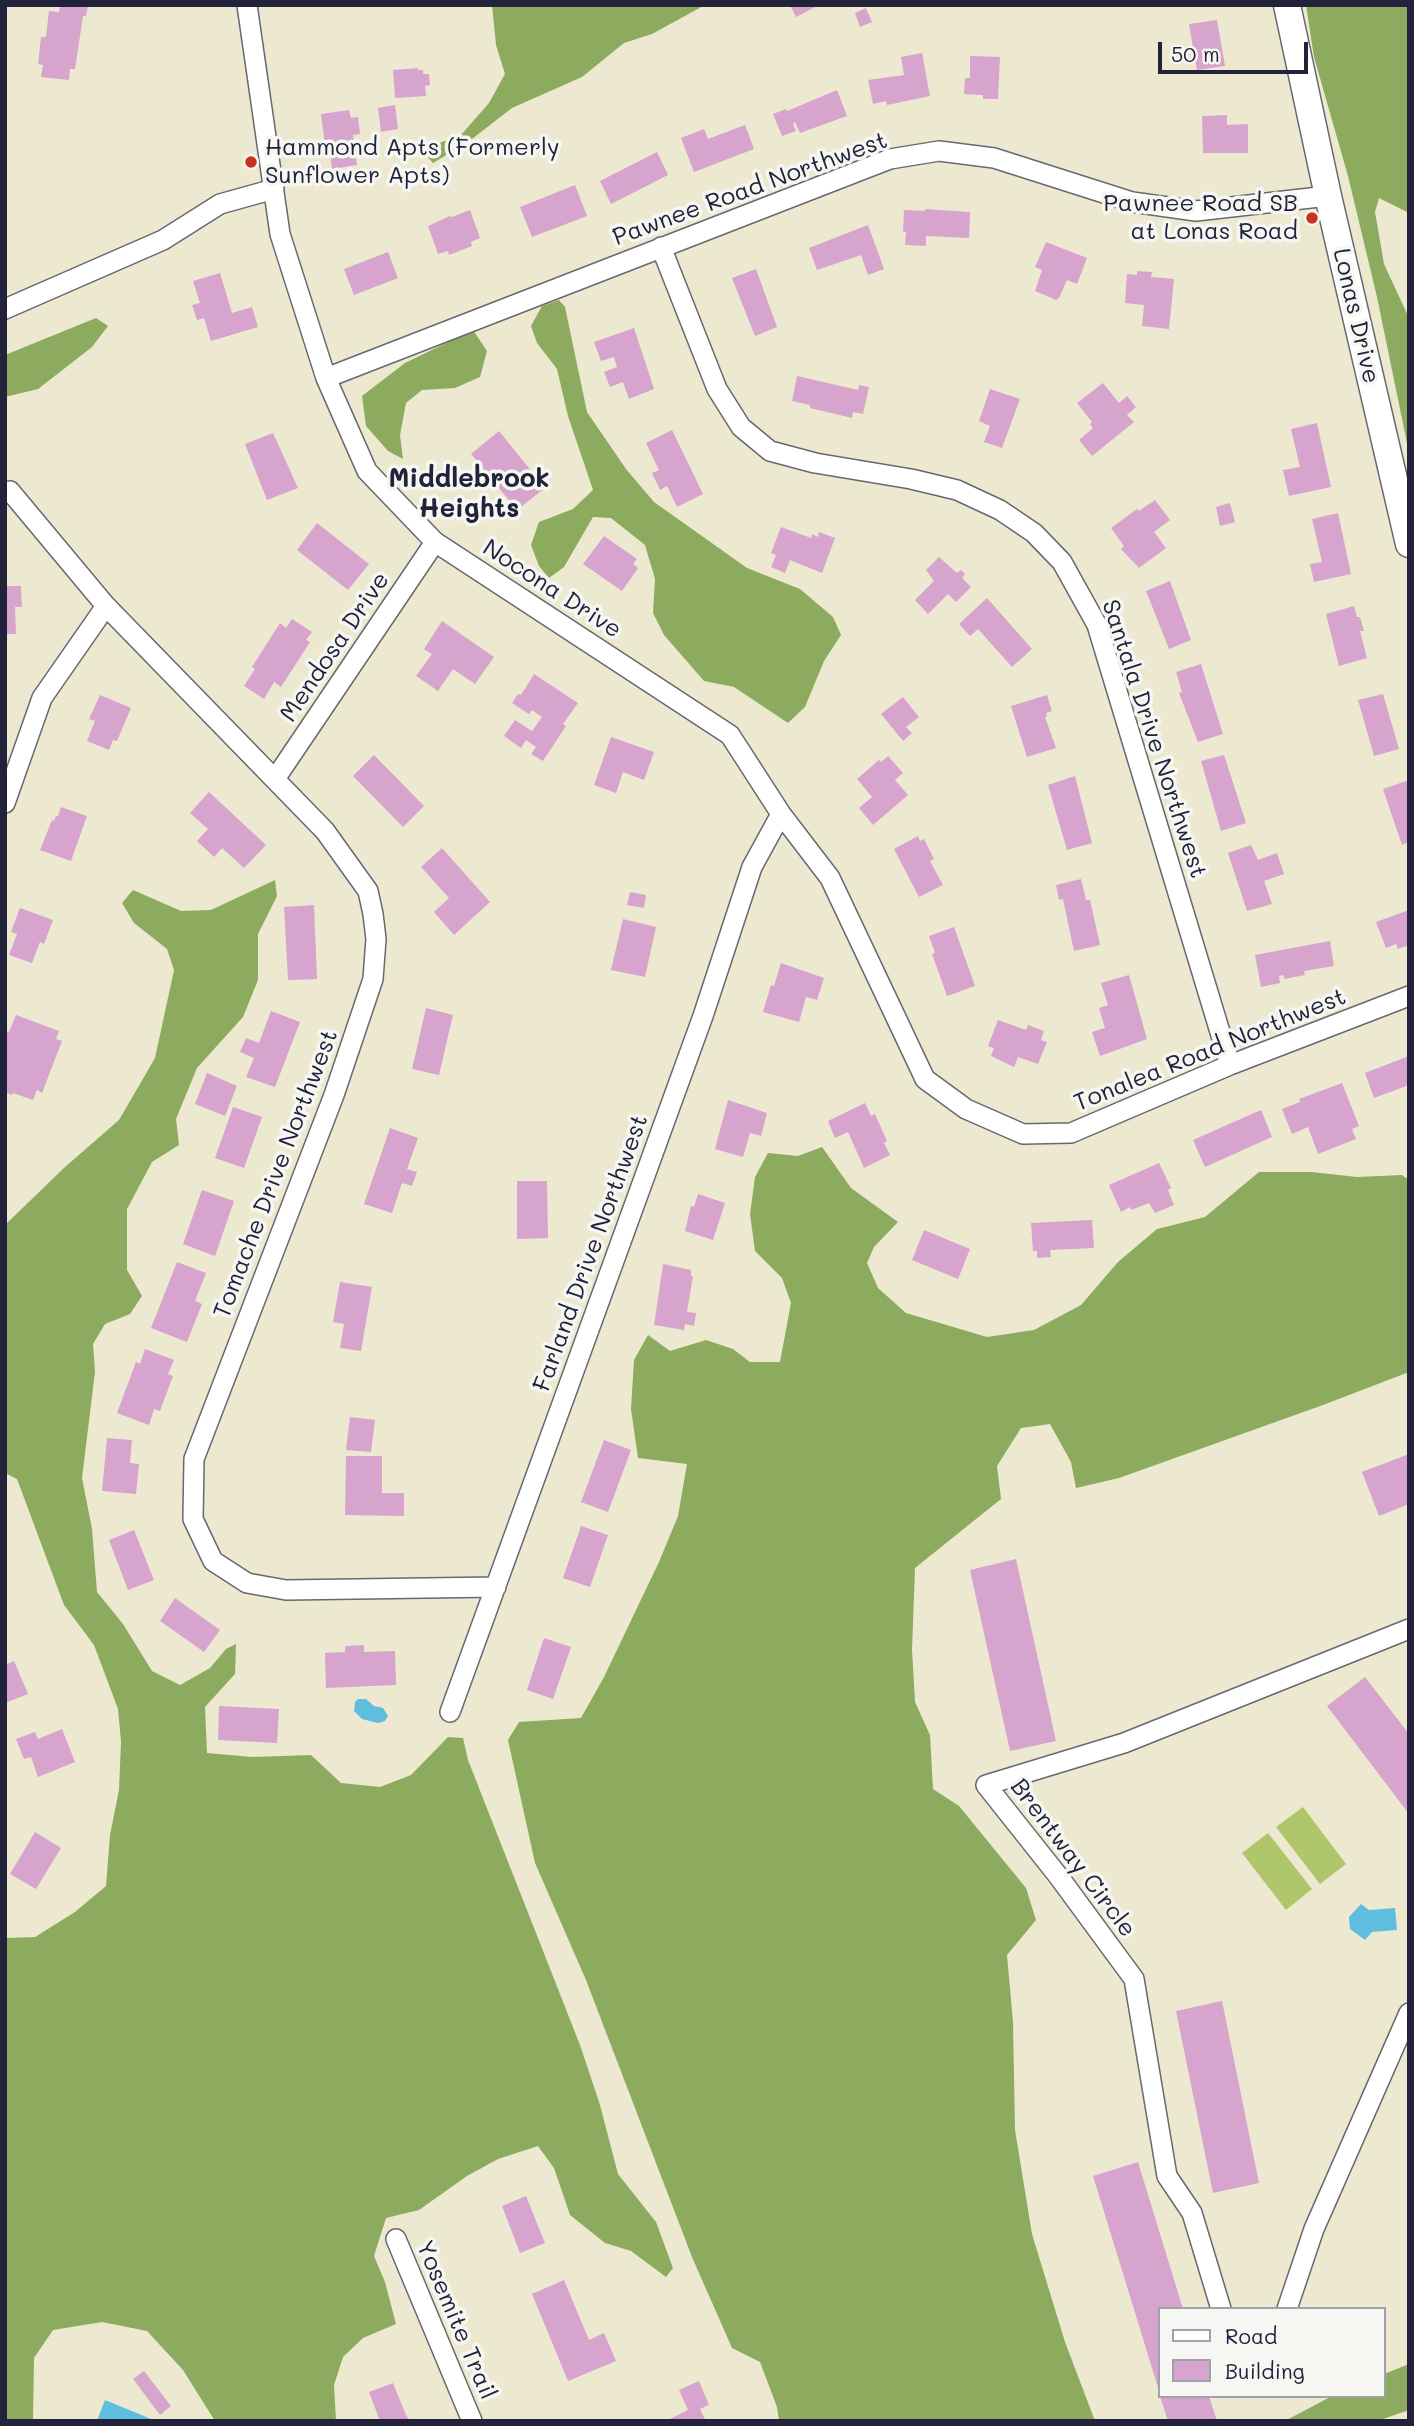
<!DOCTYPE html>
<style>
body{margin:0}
#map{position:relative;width:1414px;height:2426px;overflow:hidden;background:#ede8d0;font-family:Mali,sans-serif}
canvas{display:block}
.frame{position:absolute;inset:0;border:7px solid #22223b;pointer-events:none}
.legend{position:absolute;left:1158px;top:2307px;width:228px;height:91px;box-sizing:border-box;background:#f6f6f2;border:2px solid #a1a1a9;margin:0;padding:9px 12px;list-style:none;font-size:21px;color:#22223b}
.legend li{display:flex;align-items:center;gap:14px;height:35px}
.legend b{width:35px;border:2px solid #a1a1a9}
.scale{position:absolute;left:1158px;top:42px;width:150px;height:32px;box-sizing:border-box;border:4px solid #22223b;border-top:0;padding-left:9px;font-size:21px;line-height:24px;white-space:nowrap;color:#22223b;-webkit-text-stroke:5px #f6f6f2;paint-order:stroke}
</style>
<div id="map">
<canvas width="1414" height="2426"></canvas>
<div class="frame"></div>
<ul class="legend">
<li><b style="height:9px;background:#fff"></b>Road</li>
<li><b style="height:19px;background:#d7a4cd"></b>Building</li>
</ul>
<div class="scale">50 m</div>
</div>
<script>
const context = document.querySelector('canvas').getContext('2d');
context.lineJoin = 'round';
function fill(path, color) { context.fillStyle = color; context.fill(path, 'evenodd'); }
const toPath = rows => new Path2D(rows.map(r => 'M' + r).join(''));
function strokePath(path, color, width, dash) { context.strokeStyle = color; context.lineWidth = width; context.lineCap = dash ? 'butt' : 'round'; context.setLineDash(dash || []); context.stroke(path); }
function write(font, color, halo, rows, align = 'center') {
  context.font = font + ' Mali,sans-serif'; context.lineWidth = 7; context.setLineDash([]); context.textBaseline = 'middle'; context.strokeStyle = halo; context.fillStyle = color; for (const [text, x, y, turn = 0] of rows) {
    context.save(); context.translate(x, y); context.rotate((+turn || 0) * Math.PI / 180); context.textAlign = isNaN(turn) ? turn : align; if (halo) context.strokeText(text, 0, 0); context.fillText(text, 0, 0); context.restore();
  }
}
fill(toPath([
 [1303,1807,1346,1864,1320,1884,1276,1827],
 [1268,1833,1312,1889,1286,1910,1242,1853]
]), '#b0c66a');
fill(toPath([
 [492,5,705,5,652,34,624,43,582,77,512,108,468,142,433,163,424,153,431,146,461,135,489,103,505,74,496,45],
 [1306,5,1409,5,1409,213,1379,198,1375,212,1384,264,1409,318,1409,453,1377,297,1348,176,1314,57],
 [559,300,565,307,587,412,626,469,654,502,747,568,800,589,833,617,841,635,824,661,805,707,788,723,734,687,704,681,664,635,653,613,655,579,645,545,611,518,593,517,564,567,549,578,539,566,531,545,539,522,573,509,593,490,568,416,557,369,537,343,531,326,542,306],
 [96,318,108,326,92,347,38,389,5,397,5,355],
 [473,330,487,351,480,377,455,388,422,390,406,403,400,435,403,459,388,451,366,426,362,396,405,363],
 [275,880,277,896,258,934,258,980,243,1017,197,1068,176,1119,179,1145,152,1162,127,1209,127,1270,142,1296,130,1314,105,1324,93,1344,95,1372,82,1478,92,1529,97,1592,123,1624,152,1671,180,1685,210,1668,226,1649,236,1644,235,1674,205,1707,207,1753,252,1757,311,1755,341,1783,380,1787,411,1775,448,1737,463,1738,468,1760,580,2045,600,2105,618,2174,656,2222,673,2268,666,2277,631,2251,605,2243,570,2215,554,2168,538,2146,498,2159,467,2176,419,2210,386,2218,374,2256,385,2282,396,2324,363,2338,343,2357,334,2385,336,2421,215,2421,183,2370,147,2331,102,2322,53,2330,34,2358,33,2421,5,2421,5,1938,35,1937,75,1912,106,1886,110,1835,119,1790,121,1742,118,1709,94,1645,64,1605,17,1479,5,1473,5,1225,65,1167,119,1120,155,1058,174,970,167,949,134,923,122,903,133,890,181,911,211,910],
 [822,1147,851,1188,898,1222,874,1247,867,1263,878,1288,906,1313,987,1337,1034,1330,1081,1305,1118,1262,1157,1229,1205,1217,1259,1172,1311,1172,1357,1177,1402,1175,1409,1180,1409,1372,1323,1405,1119,1478,1076,1488,1071,1462,1050,1424,1021,1428,997,1466,1001,1499,915,1568,912,1650,915,1702,930,1735,933,1789,959,1806,1026,1888,1036,1920,1007,1955,1013,2022,1015,2130,1032,2234,1065,2342,1095,2421,779,2421,777,2407,760,2362,732,2348,692,2257,586,1980,535,1863,508,1740,519,1722,581,1718,604,1677,659,1562,678,1516,687,1464,638,1458,631,1409,634,1360,648,1335,670,1351,706,1340,733,1349,750,1362,780,1362,791,1303,782,1278,755,1251,750,1214,755,1177,768,1153,798,1156],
 [1409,2364,1409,2410,1377,2421,1285,2421,1332,2396,1384,2396,1384,2374]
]), '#8cab5e');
fill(toPath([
 [358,1699,366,1699,374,1706,383,1708,388,1716,385,1721,378,1723,362,1719,354,1711,355,1702],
 [1361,1904,1369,1910,1395,1908,1397,1930,1372,1932,1365,1940,1350,1929,1349,1917],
 [105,2400,156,2421,97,2421]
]), '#5fbedd');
fill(toPath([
 [60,5,88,5,86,16,83,16,75,69,70,69,69,80,41,77,43,65,38,64,41,37,46,37,49,11,59,12],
 [790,5,819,5,796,17],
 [866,8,872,22,860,27,855,13],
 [1217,20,1225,66,1197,70,1189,24],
 [922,53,930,96,887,105,886,101,873,104,868,80,904,75,901,57],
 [970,56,1000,57,998,99,983,99,983,95,964,94,965,78,970,78],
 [418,68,418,70,423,70,423,74,429,74,430,85,425,86,426,96,395,98,393,70],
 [837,90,847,116,800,133,795,122,793,124,796,131,782,136,773,114,786,109,787,111],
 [395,105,398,129,381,132,378,108],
 [349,110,351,118,358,117,360,134,353,135,357,165,332,169,329,145,325,145,321,114],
 [1227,115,1227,125,1248,124,1248,153,1203,153,1202,116],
 [745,125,754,149,694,172,681,138,704,129,708,139],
 [657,152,668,175,611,204,600,181],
 [575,185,587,216,532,237,520,207],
 [925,209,970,212,969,238,926,236,926,246,905,245,906,232,903,232,904,210,925,211],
 [470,210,480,238,471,242,472,246,449,255,448,251,438,254,428,226,450,216,452,217],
 [868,225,884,269,868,275,861,255,817,270,809,248],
 [1046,242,1087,258,1077,284,1067,280,1059,298,1056,300,1035,291,1042,270,1035,267],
 [388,252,398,278,354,295,344,269],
 [756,269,777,327,755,336,732,278],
 [1137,271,1152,272,1151,277,1174,279,1169,329,1142,326,1144,305,1125,303,1127,274,1137,275],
 [220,273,232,313,252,307,258,327,211,341,204,318,197,320,192,305,200,303,193,281],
 [634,328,654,389,629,399,623,382,610,387,604,372,617,367,614,357,601,361,594,342],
 [797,376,858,390,859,385,869,387,863,414,853,412,852,418,810,408,810,405,792,401],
 [1103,383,1119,403,1127,396,1136,407,1127,415,1134,422,1092,456,1079,440,1093,428,1090,424,1092,422,1077,403],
 [990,389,1020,399,1002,448,984,442,990,426,979,421],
 [1317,423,1331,487,1289,496,1283,470,1300,467,1291,429],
 [672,430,703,494,677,507,667,486,660,490,652,473,659,470,646,443],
 [499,431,545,488,517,510,471,454],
 [273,433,298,488,267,500,245,444],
 [1155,500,1170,520,1154,532,1166,548,1139,568,1121,549,1124,546,1111,528,1137,509,1139,511],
 [1230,503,1235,522,1220,526,1216,507],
 [1338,513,1351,574,1314,582,1310,564,1322,562,1312,519],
 [317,523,369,564,348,590,297,550],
 [781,527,811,538,812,534,818,537,819,532,835,538,822,573,790,560,785,573,771,567,776,555,771,553],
 [604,536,637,559,633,564,638,568,622,591,583,564],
 [939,557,957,573,961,570,965,574,962,578,971,587,956,602,948,594,928,614,915,600,934,581,926,570],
 [1170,581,1191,640,1169,649,1146,591],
 [5,586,21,586,22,607,15,607,16,634,5,634],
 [987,598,1032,649,1012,667,978,629,970,636,959,624],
 [1354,606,1357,617,1360,617,1364,631,1360,631,1367,658,1339,666,1326,614],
 [292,619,312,632,306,640,310,642,281,687,274,682,264,699,244,686,255,669,252,667,280,623,286,628],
 [442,621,494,657,475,684,453,669,438,691,416,676,432,654,424,649],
 [1201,664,1223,734,1198,742,1179,693,1182,692,1176,672],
 [534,674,578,703,563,724,566,726,543,761,531,754,536,747,526,740,521,748,504,736,515,720,532,731,542,717,532,710,529,714,512,703,518,694,521,695],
 [1383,694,1399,749,1374,756,1358,700],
 [100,695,131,708,117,741,113,740,109,750,87,741,95,721,89,719],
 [1047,695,1052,711,1046,713,1047,716,1045,717,1056,748,1027,757,1011,706],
 [903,697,919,717,906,727,912,733,903,741,881,714],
 [611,737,654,752,644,780,623,772,616,793,594,785],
 [374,755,424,806,403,827,353,776],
 [1224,755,1246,823,1221,831,1201,761],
 [888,756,903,773,895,780,908,795,873,825,859,808,872,797,857,779,879,760,881,762],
 [1075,776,1092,843,1067,850,1048,785],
 [1409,780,1409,842,1402,845,1383,789],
 [209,792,266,845,244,868,222,848,214,857,197,841,208,829,190,813],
 [61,807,87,816,71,861,40,850,52,820,54,821,56,816,58,816],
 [918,836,920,841,924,839,934,859,930,861,943,885,919,897,894,849],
 [1251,845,1258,860,1277,853,1284,874,1264,881,1272,904,1247,911,1228,853],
 [442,848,490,902,454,935,434,912,449,898,421,867],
 [1081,879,1086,900,1090,900,1100,945,1074,951,1063,899,1059,900,1056,885],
 [630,892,646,895,644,908,627,905],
 [314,905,317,979,288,980,284,907],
 [20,908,53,920,44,944,40,942,32,963,9,955,17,934,11,932],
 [1409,910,1409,945,1398,949,1396,944,1386,948,1376,922],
 [623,919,656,927,645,977,611,970],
 [954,927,975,986,947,996,932,954,935,953,929,936],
 [1330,941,1334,966,1304,971,1305,975,1284,979,1284,975,1279,976,1280,983,1261,987,1255,955],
 [781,963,824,978,817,1000,806,997,799,1022,763,1012,771,985,774,986],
 [1129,975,1147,1039,1100,1056,1092,1032,1105,1028,1099,1008,1108,1005,1101,983],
 [426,1008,453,1015,439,1075,412,1069],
 [271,1011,300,1022,275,1087,246,1077,254,1058,240,1052,246,1038,259,1043],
 [16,1015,59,1031,56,1039,62,1041,42,1093,37,1090,33,1100,13,1093,12,1095,5,1092,5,1031,9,1032],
 [998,1020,1026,1030,1028,1025,1044,1031,1041,1040,1047,1042,1038,1064,1018,1057,1014,1067,991,1056,994,1048,988,1046],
 [1409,1056,1409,1085,1374,1098,1365,1073],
 [207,1073,237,1086,225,1116,195,1104],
 [1342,1083,1359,1126,1352,1129,1356,1139,1318,1154,1308,1127,1292,1134,1282,1109,1300,1102,1299,1099],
 [728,1100,767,1113,761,1136,750,1133,743,1157,715,1149],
 [865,1103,871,1116,875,1114,887,1141,884,1143,890,1155,864,1168,848,1132,835,1138,828,1121],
 [233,1107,262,1117,244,1168,215,1158],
 [1261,1110,1272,1137,1205,1167,1193,1140],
 [390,1128,418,1138,407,1169,417,1172,412,1186,402,1183,392,1213,364,1204],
 [1159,1163,1171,1188,1168,1190,1174,1205,1155,1213,1149,1203,1131,1210,1130,1207,1121,1212,1109,1185],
 [517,1181,547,1181,548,1238,517,1239],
 [202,1190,234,1201,215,1256,183,1244],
 [698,1194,725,1203,713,1240,685,1231,691,1206,694,1207],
 [1092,1220,1094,1248,1050,1250,1051,1257,1037,1258,1037,1251,1033,1251,1031,1223],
 [924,1230,970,1249,958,1279,912,1260],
 [177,1262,206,1273,195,1301,202,1304,187,1342,151,1328],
 [663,1264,691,1270,691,1276,693,1276,687,1312,696,1313,694,1326,685,1324,684,1330,654,1325],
 [340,1282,372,1287,361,1351,340,1348,344,1324,333,1322],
 [145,1349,174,1360,168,1374,173,1376,160,1411,154,1409,149,1425,117,1413,136,1362,140,1364],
 [350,1417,375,1420,371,1452,346,1450],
 [107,1438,132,1440,130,1463,139,1464,136,1494,102,1491],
 [604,1440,631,1450,608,1512,581,1502],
 [1409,1454,1409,1504,1379,1516,1362,1472],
 [346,1456,382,1456,382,1493,404,1493,404,1516,345,1515],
 [581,1526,608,1535,590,1587,563,1578],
 [134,1530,154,1580,128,1590,109,1540],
 [1016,1559,1056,1741,1010,1751,970,1570],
 [175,1598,220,1630,204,1652,160,1621],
 [544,1638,571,1647,553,1699,527,1690],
 [364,1645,364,1652,395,1651,396,1685,326,1688,325,1653,345,1652,345,1646],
 [14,1661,28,1694,5,1703,5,1665],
 [1365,1677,1409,1734,1409,1814,1327,1706],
 [219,1706,279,1709,277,1743,218,1740],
 [62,1729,75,1762,38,1777,31,1757,24,1759,16,1739,35,1732,38,1739],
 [35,1832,61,1848,36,1889,10,1874],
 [1222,2001,1259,2183,1213,2193,1176,2011],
 [1138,2162,1183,2309,1160,2309,1160,2394,1093,2176],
 [526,2196,545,2243,520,2253,502,2206],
 [564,2280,589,2340,604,2333,616,2361,568,2381,532,2294],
 [144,2371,171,2406,160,2415,133,2379],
 [699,2381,709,2405,700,2409,706,2421,666,2421,688,2410,679,2390],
 [393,2383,406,2415,410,2421,380,2421,369,2392],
 [1160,2396,1209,2396,1217,2421,1168,2421]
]), '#d7a4cd');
const street = toPath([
 [247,5,280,234,326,378,367,471,435,542,730,735,781,814,830,878,925,1079,966,1109,1023,1134,1071,1133,1230,1065,1409,996],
 [661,247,717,389,741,427,770,451,815,463,911,479,957,490,1000,510,1034,533,1062,562,1097,625,1230,1065],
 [5,309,163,240,220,204,274,189],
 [326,378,890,159,939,151,994,158,1132,202,1196,211,1328,196],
 [10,491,106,606,325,831,368,891,373,914,376,939,373,979,334,1095,194,1459,193,1519,213,1561,247,1583,286,1590,496,1587],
 [275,779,435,542],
 [5,803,42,698,106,606],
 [450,1712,703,1016,752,867,781,814],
 [396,2239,472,2421],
 [1221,2309,1192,2213,1167,2176,1134,1979,1059,1877,986,1785,1124,1743,1409,1629],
 [1287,2309,1314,2229,1409,2013]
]);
const secondary = toPath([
 [1287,5,1328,196,1409,544]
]);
strokePath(street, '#69676f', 22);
strokePath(secondary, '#69676f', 29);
strokePath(street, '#fff', 19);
strokePath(secondary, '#fff', 26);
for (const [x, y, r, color] of [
 [251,162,7,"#c8321e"],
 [1312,218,7,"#c8321e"]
]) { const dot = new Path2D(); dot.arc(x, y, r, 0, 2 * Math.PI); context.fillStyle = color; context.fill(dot); strokePath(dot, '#f6f6f2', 2.5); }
write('24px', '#22223b', '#f6f6f2', [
 ["Hammond Apts (Formerly",265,148],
 ["Sunflower Apts)",265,176],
 ["Pawnee Road SB",1298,204,"right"],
 ["at Lonas Road",1298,232,"right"]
], 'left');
write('24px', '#22223b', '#f6f6f2', [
 ["Pawnee Road Northwest",750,189,-20],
 ["Lonas Drive",1356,316,77],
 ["Nocona Drive",552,589,33],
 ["Mendosa Drive",335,647,-56],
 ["Santala Drive Northwest",1154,739,72],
 ["Tonalea Road Northwest",1210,1050,-22],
 ["Tomache Drive Northwest",276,1174,-69],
 ["Farland Drive Northwest",591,1253,-70],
 ["Brentway Circle",1073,1858,53],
 ["Yosemite Trail",456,2320,67]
]);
write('bold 26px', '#22223b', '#f6f6f2', [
 ["Middlebrook",469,479],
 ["Heights",469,509]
]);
</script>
